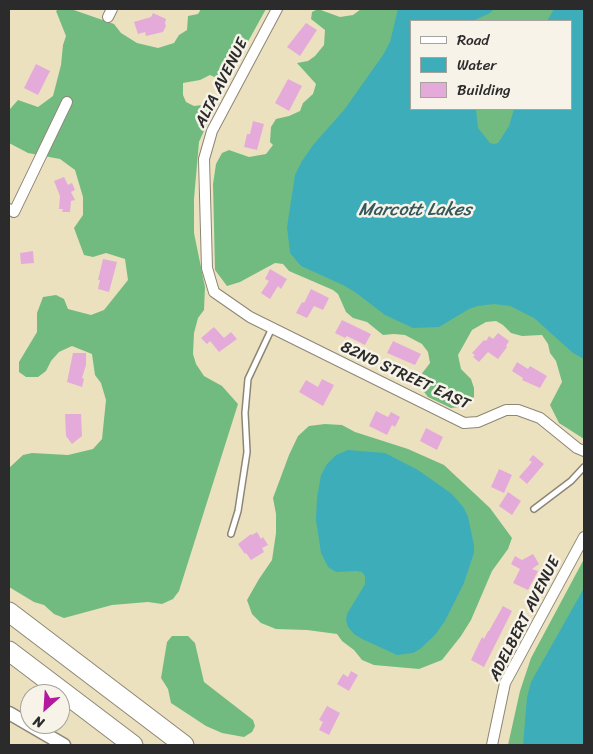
<!DOCTYPE html>
<style>
body{margin:0}
#map{position:relative;width:593px;height:754px;overflow:hidden;background:#ece1bf;font-family:Sriracha,sans-serif}
canvas{display:block}
.frame{position:absolute;inset:0;border:10px solid #2b2b2b;pointer-events:none}
.legend{position:absolute;left:410px;top:20px;width:162px;height:90px;box-sizing:border-box;background:#f7f3e8;border:1px solid #a5a39c;margin:0;padding:6px 9px;list-style:none;font-size:15px;color:#2b2b2b}
.legend li{display:flex;align-items:center;gap:10px;height:25px}
.legend b{width:25px;border:1px solid #a5a39c}
.north{position:absolute;left:20px;top:684px;width:50px;height:50px;box-sizing:border-box;background:#f7f3e8;border:1px solid #a5a39c;border-radius:50%;rotate:206deg;font-size:14px;font-weight:700;line-height:20px;text-align:center;color:#2b2b2b}
.north::after{content:'';display:block;margin:auto;width:18px;height:22px;background:#b5179e;clip-path:polygon(50% 0,100% 100%,50% 72%,0 100%)}
</style>
<div id="map">
<canvas width="593" height="754"></canvas>
<div class="frame"></div>
<ul class="legend">
<li><b style="height:6px;background:#fff"></b>Road</li>
<li><b style="height:14px;background:#3eadba"></b>Water</li>
<li><b style="height:14px;background:#e4aada"></b>Building</li>
</ul>
<div class="north">N</div>
</div>
<script>
const context = document.querySelector('canvas').getContext('2d');
context.lineJoin = 'round';
function fill(path, color) { context.fillStyle = color; context.fill(path, 'evenodd'); }
const toPath = rows => new Path2D(rows.map(r => 'M' + r).join(''));
function strokePath(path, color, width, dash) { context.strokeStyle = color; context.lineWidth = width; context.lineCap = dash ? 'butt' : 'round'; context.setLineDash(dash || []); context.stroke(path); }
function write(font, color, halo, rows, align = 'center') {
  context.font = font + ' Sriracha,sans-serif'; context.lineWidth = 5; context.setLineDash([]); context.textBaseline = 'middle'; context.strokeStyle = halo; context.fillStyle = color; for (const [text, x, y, turn = 0] of rows) {
    context.save(); context.translate(x, y); context.rotate((+turn || 0) * Math.PI / 180); context.textAlign = isNaN(turn) ? turn : align; if (halo) context.strokeText(text, 0, 0); context.fillText(text, 0, 0); context.restore();
  }
}
fill(toPath([
 [59,9,71,9,114,24,121,33,137,43,158,48,174,43,179,35,187,30,188,16,198,14,201,9,266,9,229,76,221,80,210,75,200,80,183,83,183,95,186,102,194,106,202,105,206,109,210,117,199,142,194,199,194,233,205,287,204,310,198,318,194,333,193,354,196,364,204,376,222,386,238,404,179,591,173,599,162,604,148,602,112,605,64,618,54,614,44,605,34,602,9,587,9,468,23,455,32,453,68,455,93,449,102,439,106,400,101,383,95,375,92,354,72,346,59,352,51,361,46,371,38,377,26,377,19,372,19,362,37,332,37,313,43,297,56,295,64,299,68,309,91,315,104,310,128,280,125,259,106,253,93,257,84,255,74,228,83,215,83,197,75,170,60,159,28,153,9,143,10,109,18,100,38,107,53,96,61,65,63,45,66,36,56,11],
 [318,9,340,17,353,15,361,9,584,9,584,439,559,423,550,405,562,382,556,361,550,353,548,344,542,335,522,336,511,333,503,325,496,321,486,322,472,330,458,355,461,369,471,379,474,388,474,397,467,406,451,408,428,397,421,388,420,376,430,363,428,352,422,344,405,335,394,334,383,335,367,322,353,318,346,312,338,294,333,290,289,271,283,264,275,263,240,282,227,286,215,270,213,184,216,164,222,153,229,150,249,157,266,154,273,145,270,142,271,127,276,119,289,116,300,111,303,103,313,94,316,84,297,63,308,61,315,56,324,45,325,30,311,19,312,12],
 [412,21,572,21,572,109,412,109],
 [325,424,342,425,355,432,408,449,444,465,490,508,512,538,508,549,492,571,471,620,461,636,442,660,419,669,374,665,362,660,354,650,342,641,337,634,307,630,276,629,261,623,252,614,247,600,259,579,272,560,276,533,276,514,273,498,289,455,298,436,309,426],
 [584,559,584,745,508,745,520,691,531,658],
 [172,636,188,636,195,643,204,682,253,720,255,726,252,732,244,737,222,733,206,726,171,703,168,689,161,678,167,642]
]), '#72bb80');
fill(toPath([
 [398,9,494,9,490,13,473,21,412,21,412,109,476,109,478,128,490,143,494,144,498,143,509,126,514,109,572,109,572,21,547,21,554,9,584,9,584,359,573,353,534,318,510,306,494,304,478,306,469,309,439,327,413,328,385,315,355,292,343,285,301,266,290,253,287,227,295,175,302,161,313,145,344,110,383,55,390,42],
 [348,450,385,453,418,470,452,494,464,508,468,517,474,545,474,553,464,583,445,621,435,635,420,649,413,653,397,655,362,639,354,634,348,627,346,620,347,614,365,584,365,576,362,572,356,571,336,572,328,567,321,553,316,520,317,498,321,475,327,464,336,455],
 [584,588,584,745,523,745,527,697,531,682]
]), '#3eadba');
fill(toPath([
 [153,13,166,19,165,23,166,26,163,32,146,36,145,32,138,34,134,22,151,17],
 [306,23,317,30,300,56,287,47],
 [36,64,50,71,38,95,24,88],
 [288,79,302,86,289,111,275,103],
 [253,121,264,124,257,150,244,147,247,134,250,134],
 [64,177,68,185,72,183,75,190,71,192,75,200,71,201,70,212,62,212,63,209,59,209,60,196,54,181],
 [33,251,34,263,21,264,20,253],
 [103,259,117,262,109,292,98,289,100,280,98,280],
 [270,269,287,279,281,289,278,286,270,299,261,293,269,281,265,279],
 [311,289,329,298,323,310,314,306,307,318,296,313,302,302,304,303],
 [342,320,371,334,365,345,347,336,345,338,335,333],
 [214,327,224,338,231,332,237,339,219,352,210,341,207,344,201,338],
 [498,333,509,341,506,346,507,347,498,359,488,352,479,362,473,357,475,355,472,353,484,340,486,341,489,336,493,339],
 [393,341,421,354,415,365,387,353],
 [73,353,86,353,86,365,82,378,84,379,82,387,67,382],
 [517,362,528,369,530,366,547,376,540,388,522,380,523,378,512,371],
 [322,379,334,385,323,406,299,392,306,380,318,387],
 [376,411,388,417,391,412,400,417,395,427,392,425,387,435,369,426],
 [65,414,81,414,82,436,72,444,66,436],
 [426,428,443,437,437,450,420,441],
 [533,455,544,464,527,484,519,477,532,462,529,460],
 [499,469,512,475,504,493,491,487],
 [508,492,521,501,512,515,499,506],
 [257,532,261,539,263,537,268,545,262,548,264,552,251,560,246,553,245,554,238,544,251,534,252,535],
 [533,554,539,564,532,569,538,571,528,590,513,583,520,569,511,564,515,556,522,560],
 [503,606,512,611,484,667,471,660,482,637,484,639,488,631,489,631],
 [351,671,358,675,349,691,337,684,343,674,348,677],
 [327,706,340,713,329,735,319,730,323,722,319,720]
]), '#e4aada');
const service = toPath([
 [534,509,571,481,584,467],
 [231,534,238,511,247,452,245,413,248,379,272,328]
]);
const minor = toPath([
 [277,9,212,131,204,159,207,268,214,292,250,317,464,423,478,422,506,410,518,410,540,418,577,448,584,451],
 [108,17,112,9],
 [9,209,14,212,67,102],
 [492,745,505,683,584,537]
]);
const tertiary = toPath([
 [9,713,64,745]
]);
const motorway = toPath([
 [9,612,184,745],
 [9,651,133,745]
]);
strokePath(service, '#8c8675', 8);
strokePath(minor, '#8c8675', 12);
strokePath(tertiary, '#8c8675', 15);
strokePath(motorway, '#8c8675', 21);
strokePath(service, '#fff', 5);
strokePath(minor, '#fff', 10);
strokePath(tertiary, '#fff', 12);
strokePath(motorway, '#fff', 19);
write('16px', '#2b2b2b', '#f7f3e8', [
 ["ALTA AVENUE",222,83,-63],
 ["82ND STREET EAST",405,376,25],
 ["ADELBERT AVENUE",525,619,-63]
]);
write('italic 18px', '#32585d', '#f7f3e8', [
 ["Marcott Lakes",415,210]
]);
</script>
